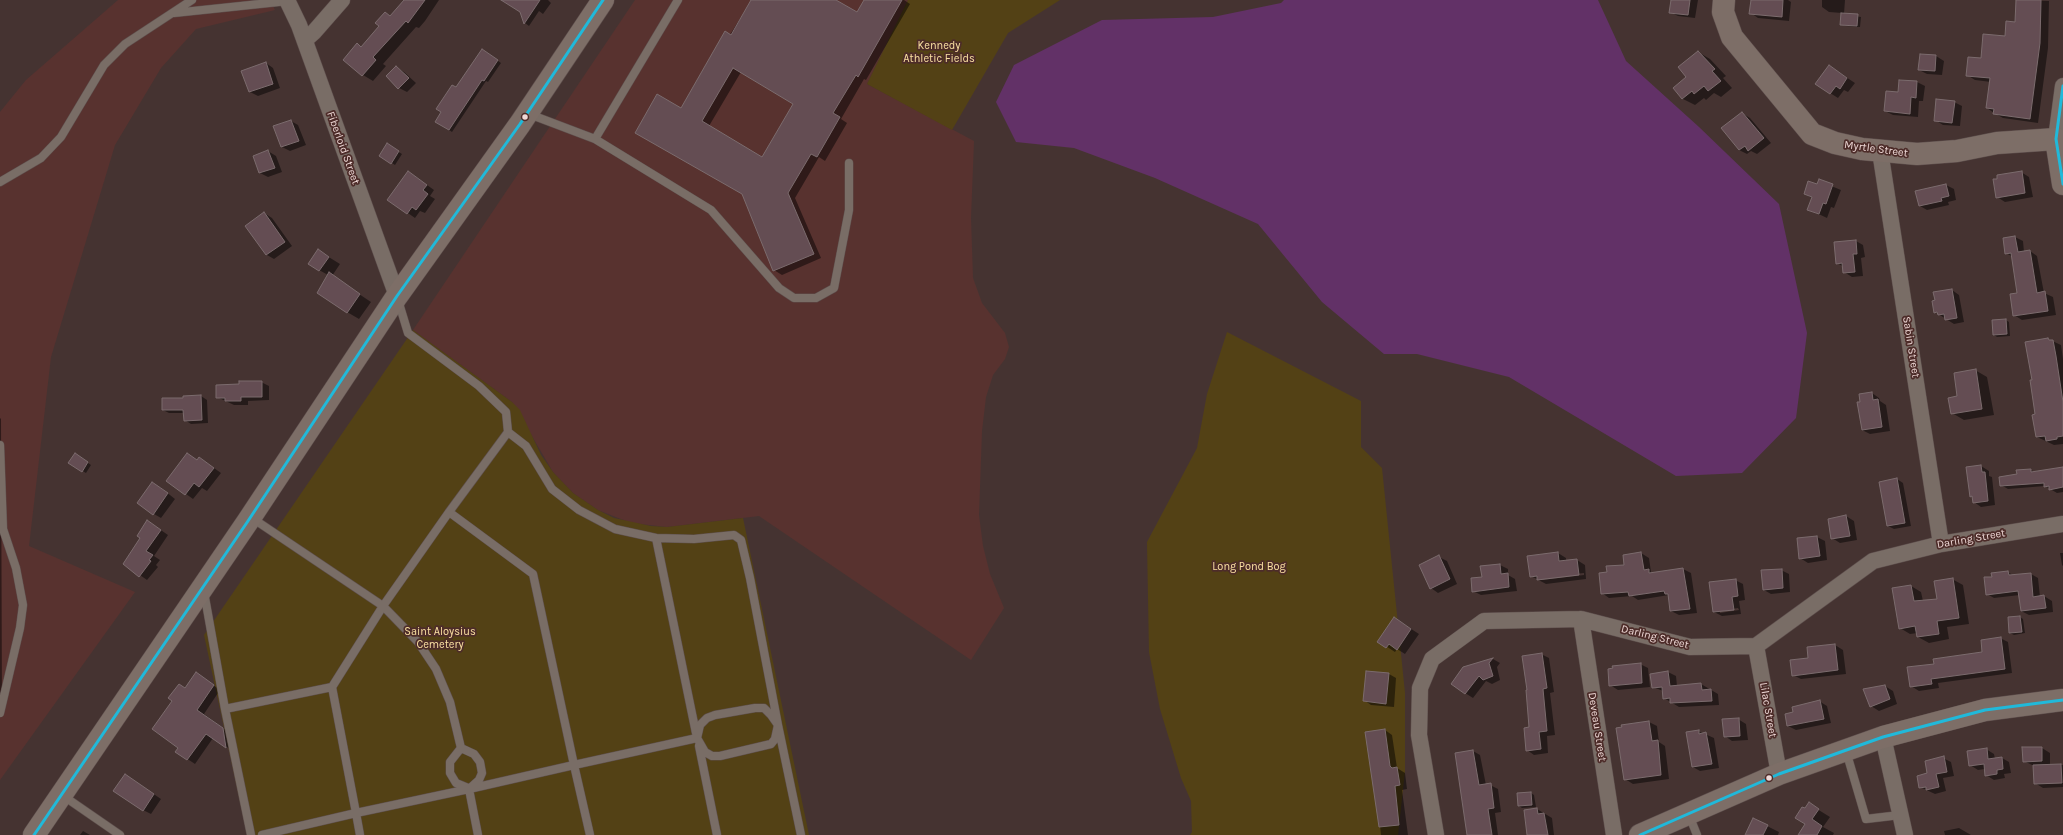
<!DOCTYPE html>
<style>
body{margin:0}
canvas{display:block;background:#453331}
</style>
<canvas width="2063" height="835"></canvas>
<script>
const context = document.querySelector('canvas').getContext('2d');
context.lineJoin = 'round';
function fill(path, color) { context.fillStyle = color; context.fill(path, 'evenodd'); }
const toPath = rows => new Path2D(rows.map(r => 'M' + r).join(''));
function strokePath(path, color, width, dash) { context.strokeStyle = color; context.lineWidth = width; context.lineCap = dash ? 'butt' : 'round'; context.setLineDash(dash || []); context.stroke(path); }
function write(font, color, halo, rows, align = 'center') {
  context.font = font + ' Karla,sans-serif'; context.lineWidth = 3.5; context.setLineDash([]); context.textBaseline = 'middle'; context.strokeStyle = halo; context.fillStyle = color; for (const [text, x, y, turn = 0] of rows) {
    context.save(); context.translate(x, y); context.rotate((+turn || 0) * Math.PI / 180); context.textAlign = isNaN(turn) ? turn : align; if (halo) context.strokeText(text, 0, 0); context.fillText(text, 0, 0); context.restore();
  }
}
fill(toPath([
 [118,0,270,0,275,10,196,29,161,68,115,145,51,357,29,546,135,592,0,780,0,112,26,80],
 [635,0,908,0,867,84,974,141,971,218,973,278,982,303,1005,333,1009,347,1005,359,993,375,986,397,982,431,979,515,983,546,990,574,1004,608,971,660,759,516,667,527,631,523,598,510,573,493,553,472,512,402,413,330]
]), '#58322f');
fill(toPath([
 [908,0,1060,0,1008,33,952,130,867,84],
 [413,330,512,402,520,410,541,455,553,472,573,493,598,510,614,518,651,526,667,527,743,518,809,835,247,835,204,635],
 [1227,332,1361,401,1361,447,1382,468,1405,693,1405,771,1398,835,1190,835,1192,832,1191,801,1181,778,1160,709,1149,652,1147,542,1197,448,1207,394]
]), '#534115');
fill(toPath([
 [1284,0,1598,0,1626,61,1699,127,1779,204,1807,333,1796,418,1742,473,1676,476,1509,377,1417,354,1384,354,1322,302,1258,224,1155,178,1074,148,1016,142,996,102,1014,65,1102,20,1213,17,1281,3]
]), '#623167');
fill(toPath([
 [406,0,439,0,425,21,419,28,416,27,383,64,386,66,373,81,363,75,357,45,361,47,380,26,385,13,391,16],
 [518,0,548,0,551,3,543,14,539,11,529,26,525,23],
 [752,0,834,0,857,13,865,0,904,0,910,4,866,80,864,79,841,119,847,123,825,161,819,157,795,198,821,258,782,275,774,270,743,193,682,110],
 [741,72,795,104,763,158,709,126],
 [1672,0,1698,0,1695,18,1678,16,1670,12],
 [1752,0,1788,0,1791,2,1789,21,1758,18,1751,13],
 [1822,0,1845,0,1844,14,1861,17,1860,27,1845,26,1842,24,1842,13,1829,12,1822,7],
 [2017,0,2049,1,2048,48,2038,123,2003,118,1994,113,1987,108,1991,82,1975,80,1967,75,2006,37,2016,23],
 [486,52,501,63,488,82,486,81,452,132,436,121,456,88],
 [1698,52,1710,59,1726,76,1723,78,1732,88,1721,97,1714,93,1706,100,1704,98,1695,105,1683,99,1674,88,1688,78],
 [1920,55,1936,56,1944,61,1942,75,1927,74,1919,70],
 [266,63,273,68,280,88,258,96,250,92],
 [1829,66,1855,83,1848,92,1844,90,1838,98,1830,93],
 [396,67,404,72,416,83,407,92,399,88],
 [1917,82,1925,86,1923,101,1919,101,1918,117,1893,115,1885,111,1899,93],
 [1954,102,1962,106,1960,126,1943,125,1935,120],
 [1742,113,1750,118,1771,143,1757,154,1751,151,1747,154,1739,150],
 [291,121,298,125,306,145,290,151,282,147],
 [387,145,402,154,395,165,380,155],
 [268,151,276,156,282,172,268,177,260,173],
 [2021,172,2029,177,2033,197,2005,202,1997,197,1998,180],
 [416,177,434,190,430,196,435,199,425,213,420,211,415,218,389,200],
 [1819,181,1841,190,1834,208,1831,207,1827,218,1808,209,1812,198,1805,194,1818,185],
 [1946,185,1954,189,1956,200,1948,202,1949,205,1927,210,1920,206],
 [264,213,272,218,292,246,274,259,267,255,246,226],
 [2015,237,2023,241,2024,252,2030,251,2037,256,2044,293,2053,297,2056,315,2022,320,2014,315,2018,294,2013,257,2006,253],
 [1856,241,1863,245,1865,257,1861,258,1863,276,1852,277,1844,272,1844,267,1837,263],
 [319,251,340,264,332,276,371,302,359,319,347,312,328,275,319,270],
 [1952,290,1959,295,1964,322,1954,324,1935,312],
 [2006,320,2009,322,2010,336,1997,337,1994,335],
 [2048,339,2061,345,2063,359,2063,444,2054,445,2037,437,2033,381,2026,343],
 [1975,370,1987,377,1994,415,1964,420,1952,413,1959,397],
 [261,382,269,386,269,400,248,401,248,405,234,405,217,397,240,385],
 [1872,393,1879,398,1880,401,1886,405,1890,431,1870,434,1862,430,1861,403],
 [201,396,207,400,208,423,191,424,185,420,184,413,169,413,163,410,184,399],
 [0,418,1,419,2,716,0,716],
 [75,454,91,465,86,473,70,463],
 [200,458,221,473,207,491,202,488,193,499,168,481],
 [1981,466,1989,471,1989,476,1992,477,1995,505,1981,507,1974,502,1973,497,1971,496],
 [2063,468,2063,492,2057,493,2045,486,2008,489,2001,485,2031,470,2035,472],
 [1897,479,1903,483,1911,526,1894,529,1888,526],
 [160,487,175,499,161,518,154,514],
 [1846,516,1854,521,1857,540,1840,543,1832,538],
 [155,526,168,535,154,556,160,560,156,565,158,567,147,580,124,564],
 [1817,537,1825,541,1827,560,1808,563,1800,558],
 [1558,553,1566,558,1566,561,1577,560,1585,565,1586,579,1546,584,1531,576,1528,557],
 [1584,573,1584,575,1542,580,1540,578],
 [1641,553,1649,558,1651,572,1653,573,1683,569,1691,573,1697,613,1679,615,1671,611,1669,595,1638,600,1632,596,1609,598,1602,593,1608,573,1626,565],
 [2060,553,2063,553,2063,566,2062,565],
 [1439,557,1447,561,1457,584,1438,593,1431,588],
 [1500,565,1508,569,1508,575,1515,579,1517,591,1481,595,1473,591,1483,578],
 [1781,570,1789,574,1790,592,1771,594,1764,590],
 [2008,572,2014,576,2031,574,2038,578,2040,597,2044,596,2052,601,2053,612,2029,615,2021,611,2020,595,1994,598,1987,594,1993,578],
 [1952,579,1963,585,1969,624,1947,627,1949,639,1929,643,1918,637,1918,633,1910,634,1900,628,1911,586,1921,592,1923,601,1938,600],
 [1735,580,1743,584,1745,600,1739,601,1741,614,1722,616,1714,612],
 [1738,608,1739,610,1720,613,1720,611],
 [2020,617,2023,619,2025,633,2014,635,2010,633],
 [1402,623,1419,634,1405,654,1397,649,1395,652,1378,641],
 [2000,638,2008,642,2012,673,1938,683,1939,688,1919,691,1911,686,1935,665,1983,653],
 [1835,645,1843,650,1846,674,1801,679,1793,675,1809,659],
 [1541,654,1549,658,1554,692,1550,693,1555,735,1547,736,1548,753,1534,755,1527,750],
 [1493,659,1500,663,1497,667,1500,680,1492,684,1486,681,1473,698,1465,693,1464,668],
 [1640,664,1648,668,1650,687,1618,690,1610,685],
 [1668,672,1676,676,1677,686,1701,684,1718,694,1719,705,1679,707,1664,698,1663,691,1653,687],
 [196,673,220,690,204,714,230,733,233,751,213,738,195,764,177,752,179,748,174,701,185,689],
 [1389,674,1396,678,1394,707,1371,705,1364,700],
 [1885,686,1893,691,1897,704,1879,711,1871,706],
 [1819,701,1827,706,1831,723,1796,730,1788,726],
 [1738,719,1746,724,1748,740,1732,741,1725,736],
 [1649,722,1657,726,1659,742,1665,746,1669,779,1633,784,1625,779],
 [1385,730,1392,735,1397,768,1405,773,1407,789,1402,790,1408,835,1381,835,1376,787],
 [1698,731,1714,738,1719,768,1700,771,1693,767],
 [2042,748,2050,753,2050,765,2063,765,2063,787,2043,788,2035,783,2034,766,2024,761],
 [1986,749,1994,754,1995,759,2002,758,2009,762,2011,773,2004,774,2005,778,1994,780,1986,775,1985,769,1978,770,1970,765],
 [1473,751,1480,755,1486,785,1490,785,1498,789,1501,812,1495,813,1498,835,1468,835],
 [1943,758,1951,762,1954,776,1943,778,1946,791,1935,794,1920,787,1929,774],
 [133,780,161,799,151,814,143,810],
 [1531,793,1534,795,1536,807,1522,808,1519,806],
 [1809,804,1830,817,1823,827,1834,833,1833,835,1803,835,1807,824,1805,810],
 [1537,809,1552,818,1554,835,1528,835],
 [1767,826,1779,832,1778,835,1746,835],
 [1959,828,1971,835,1945,835,1944,831],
 [83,831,90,835,80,835]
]), '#0007');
const building = toPath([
 [404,0,425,0,408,23,406,21,373,57,376,60,362,76,343,60,357,43,361,47,379,26,375,23,385,12,390,16,404,0],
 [501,0,540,0,524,24,520,12,501,0],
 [751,0,836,0,857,12,864,0,902,0,858,77,856,75,833,113,840,117,817,157,811,154,788,193,814,254,773,271,742,194,635,133,657,94,681,108,725,31,731,35,751,0],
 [733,68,793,104,762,157,702,121,733,68],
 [1671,0,1690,0,1688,15,1669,13,1671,0],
 [1751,0,1783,0,1782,17,1749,14,1751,0],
 [2016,0,2041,0,2040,43,2030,119,1993,114,1994,109,1986,108,1990,78,1966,76,1968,57,1981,58,1983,34,2005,36,2006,21,2015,22,2016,0],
 [1841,13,1858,14,1857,26,1840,25,1841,13],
 [482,49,498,60,484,81,482,80,449,130,435,122,441,112,436,109,452,85,456,87,482,49],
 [1698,51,1715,69,1712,71,1721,81,1708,91,1704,86,1694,94,1692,91,1682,99,1673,88,1686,77,1678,67,1698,51],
 [1920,54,1936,55,1935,71,1918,70,1920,54],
 [266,62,273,84,249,92,241,71,266,62],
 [1829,65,1847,78,1840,89,1836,86,1830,94,1815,84,1829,65],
 [396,66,409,78,398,89,386,76,396,66],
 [1899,80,1917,81,1916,98,1911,97,1910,114,1884,111,1886,91,1898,92,1899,80],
 [1936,99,1955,101,1952,123,1934,121,1936,99],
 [1742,112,1764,138,1748,151,1745,146,1739,150,1721,128,1742,112],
 [291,120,299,141,281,147,273,126,291,120],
 [387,143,399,151,391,164,379,156,387,143],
 [268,150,275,168,259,173,253,156,268,150],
 [408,171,427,185,423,190,428,194,416,210,412,207,407,214,387,200,408,171],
 [2022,171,2025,193,1996,198,1993,179,1997,179,1997,175,2022,171],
 [1819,179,1833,184,1826,204,1823,203,1819,214,1807,210,1812,197,1804,194,1808,181,1817,184,1819,179],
 [1946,184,1949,196,1941,198,1942,201,1919,206,1915,191,1946,184],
 [264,212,285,242,266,255,245,226,264,212],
 [2015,236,2018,252,2030,250,2037,293,2045,291,2048,311,2013,316,2010,294,2017,293,2011,253,2005,254,2003,238,2015,236],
 [1856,240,1857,254,1853,254,1855,272,1843,273,1842,263,1836,264,1834,242,1856,240],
 [318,249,329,257,319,271,308,264,318,249],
 [329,272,360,294,347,313,317,293,329,272],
 [1952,289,1957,318,1945,320,1944,314,1938,315,1937,312,1934,313,1932,301,1935,300,1933,292,1952,289],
 [2006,319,2007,334,1993,335,1992,320,2006,319],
 [2048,338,2049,340,2053,340,2056,356,2063,402,2063,436,2057,437,2057,439,2046,441,2045,436,2036,437,2032,415,2035,414,2030,380,2032,380,2025,342,2048,338],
 [1976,369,1982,409,1951,414,1948,398,1957,396,1954,373,1976,369],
 [239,381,262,381,262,397,241,397,241,401,225,401,225,398,216,398,216,385,239,384,239,381],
 [1872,392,1873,400,1878,399,1882,427,1862,430,1857,402,1860,402,1859,394,1872,392],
 [201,395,202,420,184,421,183,410,162,410,162,398,183,398,183,396,201,395],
 [75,453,88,462,82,472,68,463,75,453],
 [187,453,197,460,199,457,214,468,199,487,194,483,185,495,166,481,187,453],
 [1981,465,1982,472,1985,472,1988,501,1973,503,1972,496,1970,497,1966,467,1981,465],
 [2063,467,2063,487,2049,490,2049,486,2044,487,2044,483,2000,486,1999,477,2017,474,2016,470,2031,469,2031,472,2063,467],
 [1897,478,1905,523,1887,526,1879,482,1897,478],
 [152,482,168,493,153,515,137,503,152,482],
 [1846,515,1850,536,1831,539,1828,519,1846,515],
 [147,520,161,530,146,551,153,555,149,560,151,561,139,577,123,564,140,538,137,536,147,520],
 [1817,536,1820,556,1799,559,1797,538,1817,536],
 [1558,552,1559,561,1577,559,1579,575,1537,580,1537,576,1530,577,1527,556,1558,552],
 [1641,552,1644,570,1649,569,1649,573,1683,568,1690,609,1670,611,1668,594,1665,594,1664,591,1629,596,1628,592,1601,594,1599,573,1607,572,1606,566,1624,565,1623,555,1641,552],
 [1439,555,1450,579,1430,589,1419,565,1439,555],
 [1500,564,1501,574,1508,573,1509,587,1472,592,1471,578,1482,577,1480,566,1500,564],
 [1782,569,1783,588,1763,590,1761,570,1782,569],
 [2008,571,2009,575,2031,573,2033,597,2044,595,2046,608,2021,611,2018,591,1986,595,1984,577,1992,577,1991,573,2008,571],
 [1953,578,1959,618,1937,621,1939,634,1917,637,1915,626,1899,629,1892,588,1911,585,1914,601,1937,599,1934,581,1953,578],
 [1736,579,1738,596,1732,597,1734,610,1713,612,1709,582,1736,579],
 [2020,616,2022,632,2009,633,2008,617,2020,616],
 [1394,617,1411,629,1397,650,1389,644,1386,648,1377,642,1394,617],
 [2001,637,2005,669,1931,679,1932,684,1910,687,1907,667,1934,664,1933,659,1982,652,1981,640,2001,637],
 [1835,644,1838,670,1792,676,1790,660,1808,658,1807,647,1835,644],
 [1542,653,1547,688,1543,689,1547,731,1539,732,1541,749,1526,751,1524,728,1529,727,1526,690,1527,690,1522,656,1542,653],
 [1493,658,1489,663,1493,676,1483,680,1479,676,1465,694,1451,684,1463,667,1493,658],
 [1641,663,1642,683,1609,686,1608,669,1613,668,1612,666,1641,663],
 [1366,671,1389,673,1386,704,1363,701,1366,671],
 [1668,671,1670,686,1701,683,1702,690,1711,689,1712,701,1670,703,1670,698,1663,699,1662,687,1652,688,1650,674,1668,671],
 [196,672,214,685,197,710,223,728,226,748,206,734,187,760,175,752,178,748,152,729,172,701,168,698,179,684,185,688,196,672],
 [1885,685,1890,699,1870,707,1863,689,1885,685],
 [1820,700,1824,719,1787,726,1785,714,1793,712,1792,707,1820,700],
 [1739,718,1740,736,1724,737,1722,719,1739,718],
 [1649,721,1652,741,1658,740,1661,775,1624,780,1616,728,1622,727,1621,725,1649,721],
 [1385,729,1390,766,1392,768,1397,767,1400,785,1395,786,1399,825,1379,827,1365,732,1385,729],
 [1699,730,1699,734,1706,732,1712,764,1692,767,1686,732,1699,730],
 [2022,747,2042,747,2042,761,2023,762,2022,747],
 [1987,748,1988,759,2002,757,2003,769,1997,770,1997,774,1985,776,1984,764,1969,766,1967,751,1987,748],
 [1473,750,1479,785,1491,783,1494,808,1488,809,1492,835,1467,835,1455,753,1473,750],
 [1944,756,1947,772,1936,774,1939,787,1926,790,1926,787,1919,788,1917,776,1927,773,1925,761,1944,756],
 [2061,764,2062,783,2034,784,2033,765,2061,764],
 [125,774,154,794,143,811,113,791,125,774],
 [1531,792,1532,805,1518,806,1517,793,1531,792],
 [1809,802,1819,809,1812,819,1822,826,1817,835,1798,835,1805,824,1795,818,1802,807,1805,808,1809,802],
 [1537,808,1538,814,1544,813,1548,835,1527,835,1524,810,1537,808],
 [1753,818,1768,825,1763,835,1745,835,1753,818]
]);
fill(building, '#644d53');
strokePath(building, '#7b6b6d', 1);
const lane = toPath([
 [174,13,288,1],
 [529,114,595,139,711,210,779,288,794,298,816,298,834,288,849,210,849,163],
 [595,139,678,0],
 [0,182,41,158,61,137,104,65,125,44,192,0],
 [398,300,408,333,479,386,506,412,508,432],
 [0,445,3,529,16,568,23,605,20,628,0,713],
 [252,518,383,606,418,642,436,669,450,702,461,748,474,754,480,762,482,773,479,780,469,789,574,765,533,574,449,512,508,432,526,446,552,489,579,510,615,529,656,538],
 [204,592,225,709,332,687,383,606,449,512],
 [755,708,764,708,771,715,778,725,775,739,771,744,720,756,712,756,705,752,697,738,700,725,707,718,715,715,755,708],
 [225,709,251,835],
 [699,746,717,835],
 [461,748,450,762,450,773,456,783,468,788],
 [1846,751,1866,819,1900,815],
 [469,789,478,835],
 [62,795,120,835],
 [1689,815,1697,835],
 [262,835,356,813,332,687],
 [360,835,356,813,469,789],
 [590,835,574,765,697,738,656,538,694,539,734,535,741,540,750,578,778,725,801,835]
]);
const street = toPath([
 [287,0,299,25,397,296],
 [305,40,314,32,342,0],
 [2056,139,2063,86],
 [1880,151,1941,544],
 [1581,619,1614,835],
 [1756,646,1779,774],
 [1883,737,1905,835],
 [1436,835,1419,735,1420,688,1432,659,1484,621,1581,619,1690,647,1756,646,1873,561,1941,544,2063,524]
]);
const secondary = toPath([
 [1724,0,1723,12,1732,37,1812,134,1835,143,1862,149,1917,154,1957,151,1997,143,2056,139,2063,184],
 [34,835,248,521,397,296,520,124,603,0],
 [1640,835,1779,774,1883,737,1985,710,2063,700]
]);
strokePath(lane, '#5e4f4d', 9);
strokePath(street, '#5e4f4d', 17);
strokePath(secondary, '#5e4f4d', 23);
strokePath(lane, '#796d66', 8);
strokePath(street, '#796d66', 16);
strokePath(secondary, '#7d6e67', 22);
strokePath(toPath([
 [2063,86,2056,139,2063,184],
 [34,835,248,521,397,296,520,124,603,0],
 [1640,835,1779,774,1883,737,1985,710,2063,700]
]), '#20b9da', 3);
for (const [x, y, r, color] of [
 [525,117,3.5,"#eed8d6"],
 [1769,778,3.5,"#eed8d6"]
]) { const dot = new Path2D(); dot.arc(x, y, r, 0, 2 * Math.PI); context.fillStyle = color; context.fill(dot); strokePath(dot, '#4d2c29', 1.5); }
write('11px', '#fae0a1', '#4d2c29', [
 ["Kennedy",939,46],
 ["Athletic Fields",939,59],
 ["Long Pond Bog",1249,567],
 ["Saint Aloysius",440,632],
 ["Cemetery",440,645]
]);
write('11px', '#eed8d6', '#4d2c29', [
 ["Fiberloid Street",343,148,70],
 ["Myrtle Street",1876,149,8],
 ["Sabin Street",1911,347,81],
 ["Darling Street",1971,539,-10],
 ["Darling Street",1655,637,14],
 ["Lilac Street",1768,710,80],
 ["Deveau Street",1597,727,81]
]);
</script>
